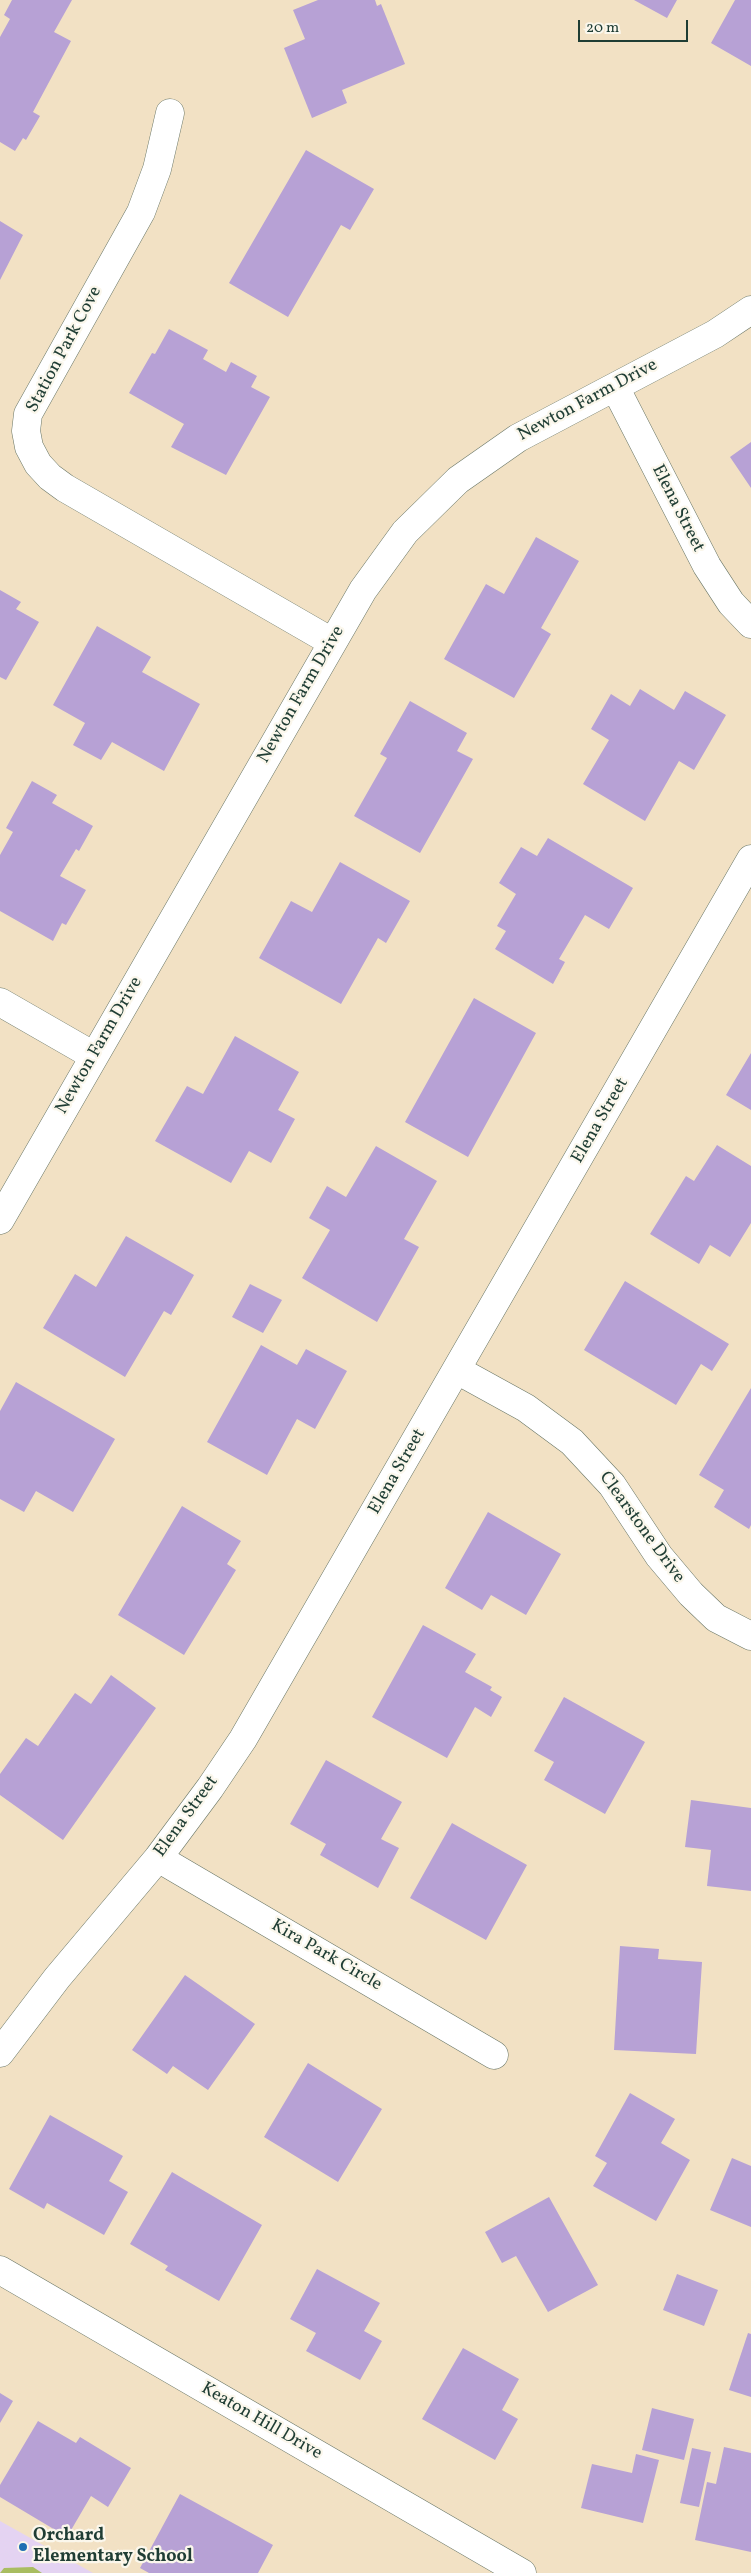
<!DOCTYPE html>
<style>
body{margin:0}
#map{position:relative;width:751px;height:2573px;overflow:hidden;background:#f2e1c4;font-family:Vollkorn,serif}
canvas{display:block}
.scale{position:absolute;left:578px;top:20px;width:110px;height:22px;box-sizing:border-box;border:2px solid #1f3d34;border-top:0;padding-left:6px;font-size:15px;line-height:18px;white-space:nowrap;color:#1f3d34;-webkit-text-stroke:4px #fbf7ec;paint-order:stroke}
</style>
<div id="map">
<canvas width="751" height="2573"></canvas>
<div class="scale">20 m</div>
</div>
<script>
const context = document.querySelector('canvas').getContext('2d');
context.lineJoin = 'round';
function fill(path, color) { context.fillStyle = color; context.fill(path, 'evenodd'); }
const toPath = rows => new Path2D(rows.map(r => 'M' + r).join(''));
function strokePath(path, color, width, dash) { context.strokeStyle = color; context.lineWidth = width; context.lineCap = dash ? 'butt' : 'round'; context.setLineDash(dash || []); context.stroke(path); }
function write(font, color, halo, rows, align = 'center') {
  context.font = font + ' Vollkorn,serif'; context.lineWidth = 4.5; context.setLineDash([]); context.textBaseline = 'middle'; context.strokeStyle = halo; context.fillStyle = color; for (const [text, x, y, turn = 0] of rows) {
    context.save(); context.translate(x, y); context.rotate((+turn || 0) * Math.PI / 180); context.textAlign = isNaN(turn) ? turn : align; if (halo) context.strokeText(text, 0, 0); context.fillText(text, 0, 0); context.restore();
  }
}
fill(toPath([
 [0,2521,93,2573,0,2573]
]), '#e4d3f2');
fill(toPath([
 [33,2567,42,2573,0,2573,4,2568]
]), '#a9bd61');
fill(toPath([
 [12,0,72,0,54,32,71,41,33,112,40,116,26,140,23,138,15,151,0,142,0,37,10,19,4,15],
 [318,0,375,0,377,6,381,4,405,64,342,90,347,103,312,118,284,48,305,39,293,10],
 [634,0,677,0,667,18],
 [735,0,751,0,751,66,711,43],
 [306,150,374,189,350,230,341,225,288,317,229,283],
 [0,221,23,235,0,280],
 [169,329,208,350,203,359,226,372,231,362,257,376,251,387,270,397,226,475,171,447,184,424,129,393,152,353,155,354],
 [751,442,751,488,730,457],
 [536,537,579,561,541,628,551,634,514,698,444,659,486,584,504,594],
 [0,590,21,602,16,609,39,622,6,680,0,677],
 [97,626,151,657,142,672,200,704,164,771,112,742,101,760,73,745,85,723,53,705],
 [640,689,674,710,685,691,726,715,694,770,679,761,645,821,583,784,609,740,591,729,611,694,630,706],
 [410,701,467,733,457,751,473,759,420,853,354,816,387,758,380,754],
 [32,781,57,795,52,803,93,826,79,851,76,849,60,876,86,890,66,925,62,923,53,941,0,911,0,855,13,832,6,828],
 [548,838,633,888,609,929,585,915,559,959,565,962,553,984,495,949,506,931,497,926,516,894,499,883,521,847,537,856],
 [340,862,410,901,386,943,378,938,341,1004,259,958,291,901,312,912],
 [474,998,536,1033,468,1157,405,1122],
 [235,1036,299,1072,278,1110,295,1119,271,1163,249,1151,231,1183,155,1141,187,1086,203,1094],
 [751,1053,751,1110,726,1095],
 [717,1145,751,1166,751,1223,730,1257,710,1245,699,1264,650,1234,686,1176,694,1181],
 [376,1146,437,1181,404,1239,419,1247,377,1322,302,1278,330,1230,309,1218,327,1186,346,1197],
 [126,1236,194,1275,171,1315,164,1311,125,1377,43,1328,75,1274,96,1287],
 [625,1281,729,1344,712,1371,701,1364,676,1405,584,1350],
 [250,1284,282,1300,263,1333,232,1317],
 [261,1345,297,1365,306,1349,347,1371,315,1429,297,1419,267,1475,207,1442],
 [16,1382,115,1439,73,1512,36,1491,24,1512,0,1499,0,1411],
 [751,1388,751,1525,749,1529,714,1507,724,1490,699,1475],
 [182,1506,241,1541,227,1564,236,1570,184,1655,118,1615],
 [488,1512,561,1554,526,1615,491,1595,482,1610,445,1588],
 [423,1625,476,1654,465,1672,492,1687,490,1690,502,1697,491,1717,475,1707,447,1758,372,1717],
 [111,1675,156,1708,63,1840,0,1795,0,1774,26,1738,38,1746,75,1693,91,1704],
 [564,1697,645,1742,605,1814,544,1780,554,1762,534,1751],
 [326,1760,402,1802,381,1839,399,1848,378,1888,320,1855,326,1844,290,1824],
 [691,1800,751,1808,751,1891,707,1886,711,1850,685,1847],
 [452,1823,527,1865,486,1940,410,1898],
 [620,1946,659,1949,658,1959,702,1962,696,2054,614,2050],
 [185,1975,255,2024,208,2090,173,2066,167,2074,132,2050],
 [308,2063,382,2109,338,2182,264,2137],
 [630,2093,675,2119,661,2143,690,2160,656,2221,593,2186,607,2163,595,2156],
 [50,2115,123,2156,109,2181,128,2192,104,2235,47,2203,44,2209,9,2189],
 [732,2158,751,2166,751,2227,710,2210],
 [172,2172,262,2225,219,2301,165,2270,168,2266,130,2244],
 [549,2197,598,2285,548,2312,516,2256,502,2263,485,2232],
 [317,2269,380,2303,364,2331,382,2341,360,2380,306,2351,316,2333,290,2319],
 [677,2274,718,2290,704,2326,663,2310],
 [748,2333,751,2334,751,2397,729,2390],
 [463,2348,519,2379,502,2410,518,2419,495,2460,422,2419],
 [0,2393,13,2401,0,2423],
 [652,2408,694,2419,684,2460,642,2450],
 [38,2421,76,2443,80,2437,131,2468,108,2507,91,2496,67,2537,0,2497,0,2485],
 [724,2447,751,2453,751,2552,695,2540,707,2482,716,2484],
 [692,2448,711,2452,699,2507,680,2503],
 [636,2454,659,2460,643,2523,581,2508,592,2464,632,2473],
 [180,2494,273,2545,258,2573,149,2573,140,2568]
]), '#b7a1d5');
const street = toPath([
 [170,113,157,169,141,212,28,414,26,431,29,447,38,464,50,477,65,488,332,642],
 [615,387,707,566,731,603,751,624],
 [0,1002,94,1056],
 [0,1220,363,590,405,532,458,480,518,438,715,334,751,310],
 [457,1370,526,1408,572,1442,612,1485,659,1556,691,1594,716,1618,751,1636],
 [158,1858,494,2055],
 [0,2053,57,1978,158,1858,210,1788,243,1739,751,859],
 [0,2270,522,2573]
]);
strokePath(street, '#697666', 29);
strokePath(street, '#fff', 28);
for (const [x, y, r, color] of [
 [23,2547,5,"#1f6fb2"]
]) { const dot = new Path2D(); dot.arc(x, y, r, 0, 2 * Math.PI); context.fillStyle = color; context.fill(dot); strokePath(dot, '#fbf7ec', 2); }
write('18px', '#1f3d34', '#fbf7ec', [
 ["Station Park Cove",65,350,-62],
 ["Newton Farm Drive",588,401,-28],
 ["Elena Street",677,509,63],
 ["Newton Farm Drive",302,695,-60],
 ["Newton Farm Drive",100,1046,-60],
 ["Elena Street",601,1121,-60],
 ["Elena Street",398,1472,-60],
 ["Clearstone Drive",641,1528,54],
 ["Elena Street",187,1817,-54],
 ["Kira Park Circle",326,1956,30],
 ["Keaton Hill Drive",261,2422,30]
]);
write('bold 18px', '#1f3d34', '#fbf7ec', [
 ["Orchard",33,2537],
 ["Elementary School",33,2558]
], 'left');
</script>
